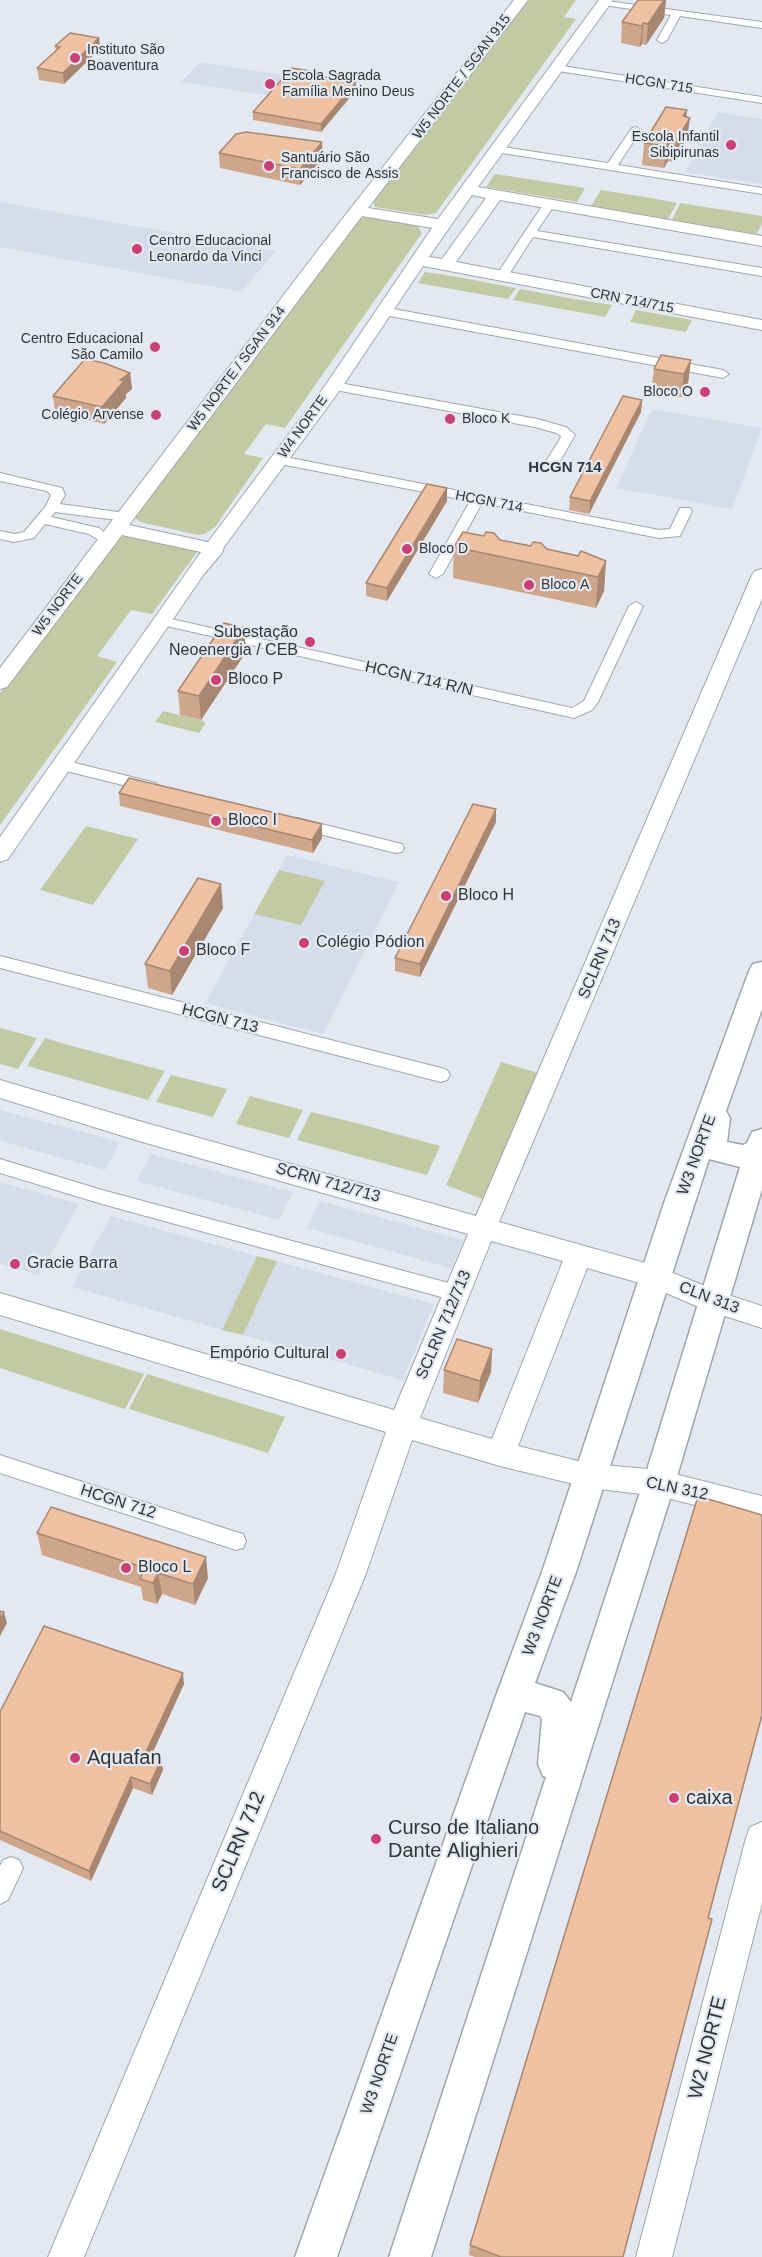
<!DOCTYPE html>
<meta charset="utf-8">
<style>
body{margin:0}
canvas{display:block;background:#e4e9f1}
</style>
<canvas width="762" height="2257"></canvas>
<script>
const context = document.querySelector('canvas').getContext('2d');
context.lineJoin = 'round';
function fill(path, color) { context.fillStyle = color; context.fill(path, 'evenodd'); }
const toPath = rows => new Path2D(rows.map(r => 'M' + r).join(''));
function strokePath(path, color, width, dash) { context.strokeStyle = color; context.lineWidth = width; context.lineCap = dash ? 'butt' : 'round'; context.setLineDash(dash || []); context.stroke(path); }
function write(font, color, halo, rows, align = 'center') {
  context.font = font + ' Arial,sans-serif'; context.lineWidth = 4.5; context.setLineDash([]); context.textBaseline = 'middle'; context.strokeStyle = halo; context.fillStyle = color; for (const [text, x, y, turn = 0] of rows) {
    context.save(); context.translate(x, y); context.rotate((+turn || 0) * Math.PI / 180); context.textAlign = isNaN(turn) ? turn : align; if (halo) context.strokeText(text, 0, 0); context.fillText(text, 0, 0); context.restore();
  }
}
fill(toPath([
 [200,62,359,87,344,107,181,82],
 [718,112,762,119,762,184,685,172],
 [0,202,275,251,242,292,0,247],
 [652,409,762,428,732,509,616,488],
 [287,855,399,882,323,1034,205,1003],
 [0,1110,120,1142,105,1170,0,1141],
 [151,1154,293,1192,279,1220,136,1181],
 [0,1182,79,1204,39,1275,0,1264],
 [320,1201,463,1240,451,1268,307,1228],
 [111,1216,257,1256,222,1330,72,1287],
 [277,1261,434,1304,403,1380,243,1335]
]), '#d5ddeb');
fill(toPath([
 [525,0,576,0,564,17,576,19,436,213,426,215,375,207,373,200],
 [495,174,522,178,585,188,577,202,486,187],
 [601,190,651,198,677,203,668,219,591,206],
 [680,203,762,216,762,223,757,234,672,220],
 [367,216,416,224,422,233,285,428,266,424,244,454,263,458,215,527,205,534,198,535,140,522,136,519,136,513,358,220],
 [425,272,452,276,516,288,508,299,418,283],
 [520,289,574,299,612,305,605,317,513,300],
 [636,310,653,313,692,320,686,332,630,322],
 [125,535,196,548,197,552,152,614,131,610,97,656,117,662,0,825,0,693,95,569,119,538],
 [163,711,204,721,205,724,199,733,155,722],
 [86,826,138,839,93,905,40,890],
 [279,870,325,881,301,925,254,914],
 [0,1028,37,1038,18,1069,0,1064],
 [45,1038,72,1046,165,1071,148,1100,27,1066],
 [501,1062,542,1074,487,1201,446,1185],
 [171,1075,227,1089,213,1117,156,1102],
 [250,1096,303,1110,289,1138,236,1124],
 [311,1112,360,1124,440,1146,427,1175,297,1140],
 [257,1256,277,1261,243,1335,222,1330],
 [0,1329,76,1353,144,1374,125,1409,82,1395,0,1368],
 [147,1374,285,1417,268,1453,129,1409]
]), '#c2c9a3');
const street = toPath([
 [600,0,762,22,762,28,680,16,667,40,662,43,657,40,671,15,604,5,600,4,600,0],
 [556,65,762,97,762,103,552,70,552,66,556,65],
 [636,127,641,130,618,165,762,188,762,194,496,152,491,149,496,146,608,163,632,128,636,127],
 [549,201,555,204,537,231,762,268,762,276,533,237,506,279,498,279,496,276,524,233,545,202,549,201],
 [383,307,723,370,729,374,723,378,379,314,377,311,383,307],
 [334,382,537,419,566,427,575,435,556,468,549,472,542,468,560,439,561,436,556,433,535,427,330,389,328,386,334,382],
 [280,456,659,530,670,529,680,508,690,508,692,511,680,536,659,538,482,503,443,574,436,578,429,574,470,501,275,463,273,460,275,457,280,456],
 [0,473,62,488,65,495,60,504,125,513,132,517,125,521,55,512,51,517,99,528,114,541,107,545,89,534,45,524,34,538,14,542,0,539,0,531,14,534,24,532,46,506,51,495,47,491,0,481,0,473],
 [636,602,643,606,598,702,592,710,574,718,162,625,155,621,162,617,572,708,584,701,629,606,636,602],
 [63,760,156,783,159,787,151,792,58,769,55,765,63,760],
 [297,818,402,844,404,848,402,852,396,853,291,827,289,823,291,819,297,818],
 [0,956,441,1068,447,1070,450,1075,447,1080,441,1082,0,968,0,956],
 [0,1159,102,1190,456,1285,463,1288,466,1293,463,1298,456,1301,102,1204,0,1173,0,1159],
 [0,1455,236,1532,243,1534,246,1541,243,1548,236,1550,0,1473,0,1455],
 [11,1857,19,1860,23,1868,8,1900,0,1904,0,1866,3,1860,11,1857]
]);
const secondary = toPath([
 [514,0,528,0,368,208,438,219,599,0,613,0,478,187,762,236,762,246,500,200,456,262,762,320,762,330,423,266,340,390,224,547,222,553,204,574,8,859,0,862,0,837,201,552,122,535,7,687,0,689,0,668,318,250,514,0],
 [472,195,486,198,442,259,429,257,472,195],
 [362,216,432,228,327,383,208,542,129,525,362,216],
 [762,569,762,599,499,1222,656,1266,722,1293,762,1306,762,1328,703,1309,650,1286,587,1268,518,1446,590,1464,659,1470,762,1496,762,1522,659,1496,590,1488,500,1466,412,1440,365,1576,84,2257,48,2257,335,1576,386,1432,0,1315,0,1293,394,1410,468,1234,139,1141,0,1098,0,1080,139,1121,476,1216,752,575,755,571,762,569],
 [491,1241,563,1261,492,1439,420,1418,491,1241],
 [762,1822,762,1903,672,2257,636,2257,746,1838,750,1827,762,1822]
]);
const primary = toPath([
 [762,962,762,1009,726,1111,730,1118,727,1142,743,1145,747,1143,752,1132,762,1129,762,1189,675,1483,431,2257,389,2257,546,1777,543,1776,538,1764,542,1719,540,1716,525,1712,337,2257,295,2257,497,1693,542,1572,664,1203,749,971,753,964,762,962],
 [709,1159,740,1167,643,1483,571,1702,563,1692,535,1683,576,1572,709,1159]
]);
strokePath(street, '#a1a6ad', 2);
strokePath(secondary, '#a1a6ad', 2);
strokePath(primary, '#a1a6ad', 3);
fill(street, '#fff');
fill(secondary, '#fff');
fill(primary, '#fff');
fill(toPath([
 [638,0,666,0,664,18,646,45,642,44,640,47,621,43,622,22],
 [99,38,100,49,64,84,39,80,37,68,56,51,55,46],
 [316,72,316,75,356,82,356,90,321,132,253,120,253,112],
 [687,117,687,139,673,162,668,161,664,168,642,165,644,143],
 [219,153,323,158,300,185,220,168],
 [691,360,688,383,681,397,651,392,654,369],
 [130,373,132,389,126,394,126,398,104,424,55,412,53,396],
 [642,400,641,412,589,514,569,510,570,497],
 [447,488,447,501,387,601,366,596,366,583],
 [454,547,547,549,606,561,604,591,596,608,453,578],
 [244,628,246,652,201,720,180,715,178,691],
 [119,793,322,824,322,838,313,853,120,806],
 [496,822,420,977,395,971,395,958],
 [223,908,172,995,148,988,145,964],
 [492,1349,491,1372,478,1403,443,1393,444,1370],
 [37,1533,208,1578,195,1605,162,1594,157,1604,143,1600,141,1587,42,1555],
 [184,1684,151,1756,161,1760,163,1770,152,1795,133,1788,91,1881,0,1840,0,1712],
 [708,1918,623,2257,475,2257,469,2255,470,2245]
]), '#cda68b');
fill(toPath([
 [664,0,666,0,664,18,646,45,648,24],
 [643,23,642,44,640,47,642,26],
 [99,38,100,49,64,84,63,73],
 [356,82,356,90,321,132,321,124],
 [687,110,686,124,690,118,687,139,673,162,676,141,683,116],
 [670,140,668,161,664,168,666,146],
 [322,142,323,158,300,185,300,169],
 [691,360,688,383,681,397,684,374],
 [130,373,132,389,126,394,126,398,104,424,102,407,120,380],
 [642,400,641,412,589,514,590,501],
 [447,488,447,501,387,601,387,588],
 [606,561,604,591,596,608,598,577],
 [244,628,246,652,201,720,199,696],
 [496,809,496,822,420,977,420,964],
 [322,824,322,838,313,853,312,840],
 [221,884,223,908,172,995,170,971],
 [492,1349,491,1372,478,1403,480,1381],
 [206,1557,208,1578,195,1605,193,1584],
 [158,1573,162,1594,157,1604,153,1583],
 [4,1612,7,1623,0,1636,0,1619],
 [183,1673,184,1684,147,1765,145,1754],
 [161,1760,163,1770,152,1795,150,1784],
 [131,1777,133,1788,91,1881,89,1871]
]), '#a78771');
const building = toPath([
 [638,0,664,0,648,24,643,23,642,26,622,22,638,0],
 [70,33,99,38,63,73,37,68,60,47,55,46,70,33],
 [292,68,316,72,313,75,356,82,321,124,253,112,292,68],
 [666,107,687,110,683,116,690,118,676,141,670,140,666,146,644,143,666,107],
 [246,132,322,142,300,169,219,153,236,134,246,132],
 [661,355,691,360,684,374,654,369,661,355],
 [85,359,104,363,130,373,120,380,124,381,102,407,53,396,85,359],
 [623,396,642,400,590,501,570,497,623,396],
 [427,484,447,488,387,588,366,583,427,484],
 [463,532,484,536,486,532,494,533,500,540,531,546,533,542,541,543,547,549,578,556,581,551,606,561,598,577,454,547,463,532],
 [224,623,244,628,199,696,178,691,224,623],
 [129,778,322,824,312,840,119,793,129,778],
 [473,804,496,809,420,964,395,958,473,804],
 [198,878,221,884,170,971,145,964,198,878],
 [457,1339,492,1349,480,1381,444,1370,457,1339],
 [698,1496,762,1515,762,1715,708,1918,712,1919,623,2257,501,2257,470,2245,698,1496],
 [51,1507,206,1557,193,1584,158,1573,153,1583,140,1579,145,1568,37,1533,51,1507],
 [0,1611,4,1612,0,1619,0,1611],
 [44,1626,183,1673,145,1754,161,1760,150,1784,131,1777,89,1871,0,1831,0,1712,44,1626]
]);
fill(building, '#eec1a2');
strokePath(building, '#a78771', 1.5);
for (const [x, y, r, color] of [
 [75,58,6,"#ca3f74"],
 [270,84,6,"#ca3f74"],
 [731,145,6,"#ca3f74"],
 [269,166,6,"#ca3f74"],
 [137,249,6,"#ca3f74"],
 [155,347,6,"#ca3f74"],
 [705,392,6,"#ca3f74"],
 [156,415,6,"#ca3f74"],
 [450,419,6,"#ca3f74"],
 [407,549,6,"#ca3f74"],
 [529,585,6,"#ca3f74"],
 [310,642,6,"#ca3f74"],
 [216,680,6,"#ca3f74"],
 [216,821,6,"#ca3f74"],
 [446,896,6,"#ca3f74"],
 [304,943,6,"#ca3f74"],
 [184,951,6,"#ca3f74"],
 [15,1264,6,"#ca3f74"],
 [341,1354,6,"#ca3f74"],
 [126,1568,6,"#ca3f74"],
 [75,1758,6,"#ca3f74"],
 [674,1798,6,"#ca3f74"],
 [376,1839,6,"#ca3f74"]
]) { const dot = new Path2D(); dot.arc(x, y, r, 0, 2 * Math.PI); context.fillStyle = color; context.fill(dot); strokePath(dot, '#e4e9f1', 2); }
write('14px', '#333538', '#e4e9f1', [
 ["Instituto São",87,50],
 ["Boaventura",87,66],
 ["Escola Sagrada",282,76],
 ["Família Menino Deus",282,92],
 ["Escola Infantil",719,137,"right"],
 ["Sibipirunas",719,153,"right"],
 ["Santuário São",281,158],
 ["Francisco de Assis",281,174],
 ["Centro Educacional",149,241],
 ["Leonardo da Vinci",149,257],
 ["Centro Educacional",143,339,"right"],
 ["São Camilo",143,355,"right"],
 ["Bloco O",693,392,"right"],
 ["Colégio Arvense",144,415,"right"],
 ["Bloco K",462,419],
 ["Bloco D",419,549],
 ["Bloco A",541,585]
], 'left');
write('14px', '#333538', '#e4e9f1', [
 ["W5 NORTE / SGAN 915",462,77,-53],
 ["HCGN 715",659,84,9],
 ["CRN 714/715",632,301,11],
 ["W5 NORTE / SGAN 914",237,369,-53],
 ["W4 NORTE",303,427,-54],
 ["HCGN 714",489,502,11],
 ["W5 NORTE",58,605,-53]
]);
write('bold 15px', '#34383e', '#e4e9f1', [
 ["HCGN 714",565,468]
]);
write('16px', '#333538', '#e4e9f1', [
 ["Subestação",298,633,"right"],
 ["Neoenergia / CEB",298,651,"right"],
 ["Bloco P",228,680],
 ["Bloco I",228,821],
 ["Bloco H",458,896],
 ["Colégio Pódion",316,943],
 ["Bloco F",196,951],
 ["Gracie Barra",27,1264],
 ["Empório Cultural",329,1354,"right"],
 ["Bloco L",138,1568]
], 'left');
write('16px', '#333538', '#e4e9f1', [
 ["HCGN 714 R/N",419,679,13],
 ["SCLRN 713",600,959,-67],
 ["HCGN 713",220,1019,14],
 ["W3 NORTE",697,1155,-70],
 ["SCRN 712/713",328,1183,16],
 ["CLN 313",709,1298,21],
 ["SCLRN 712/713",444,1325,-67],
 ["CLN 312",677,1489,12],
 ["HCGN 712",118,1502,18],
 ["W3 NORTE",543,1616,-69],
 ["W3 NORTE",380,2074,-71]
]);
write('20px', '#333538', '#e4e9f1', [
 ["Aquafan",87,1758],
 ["caixa",686,1798],
 ["Curso de Italiano",388,1828],
 ["Dante Alighieri",388,1851]
], 'left');
write('20px', '#333538', '#e4e9f1', [
 ["SCLRN 712",239,1842,-67],
 ["W2 NORTE",708,2048,-76]
]);
</script>
